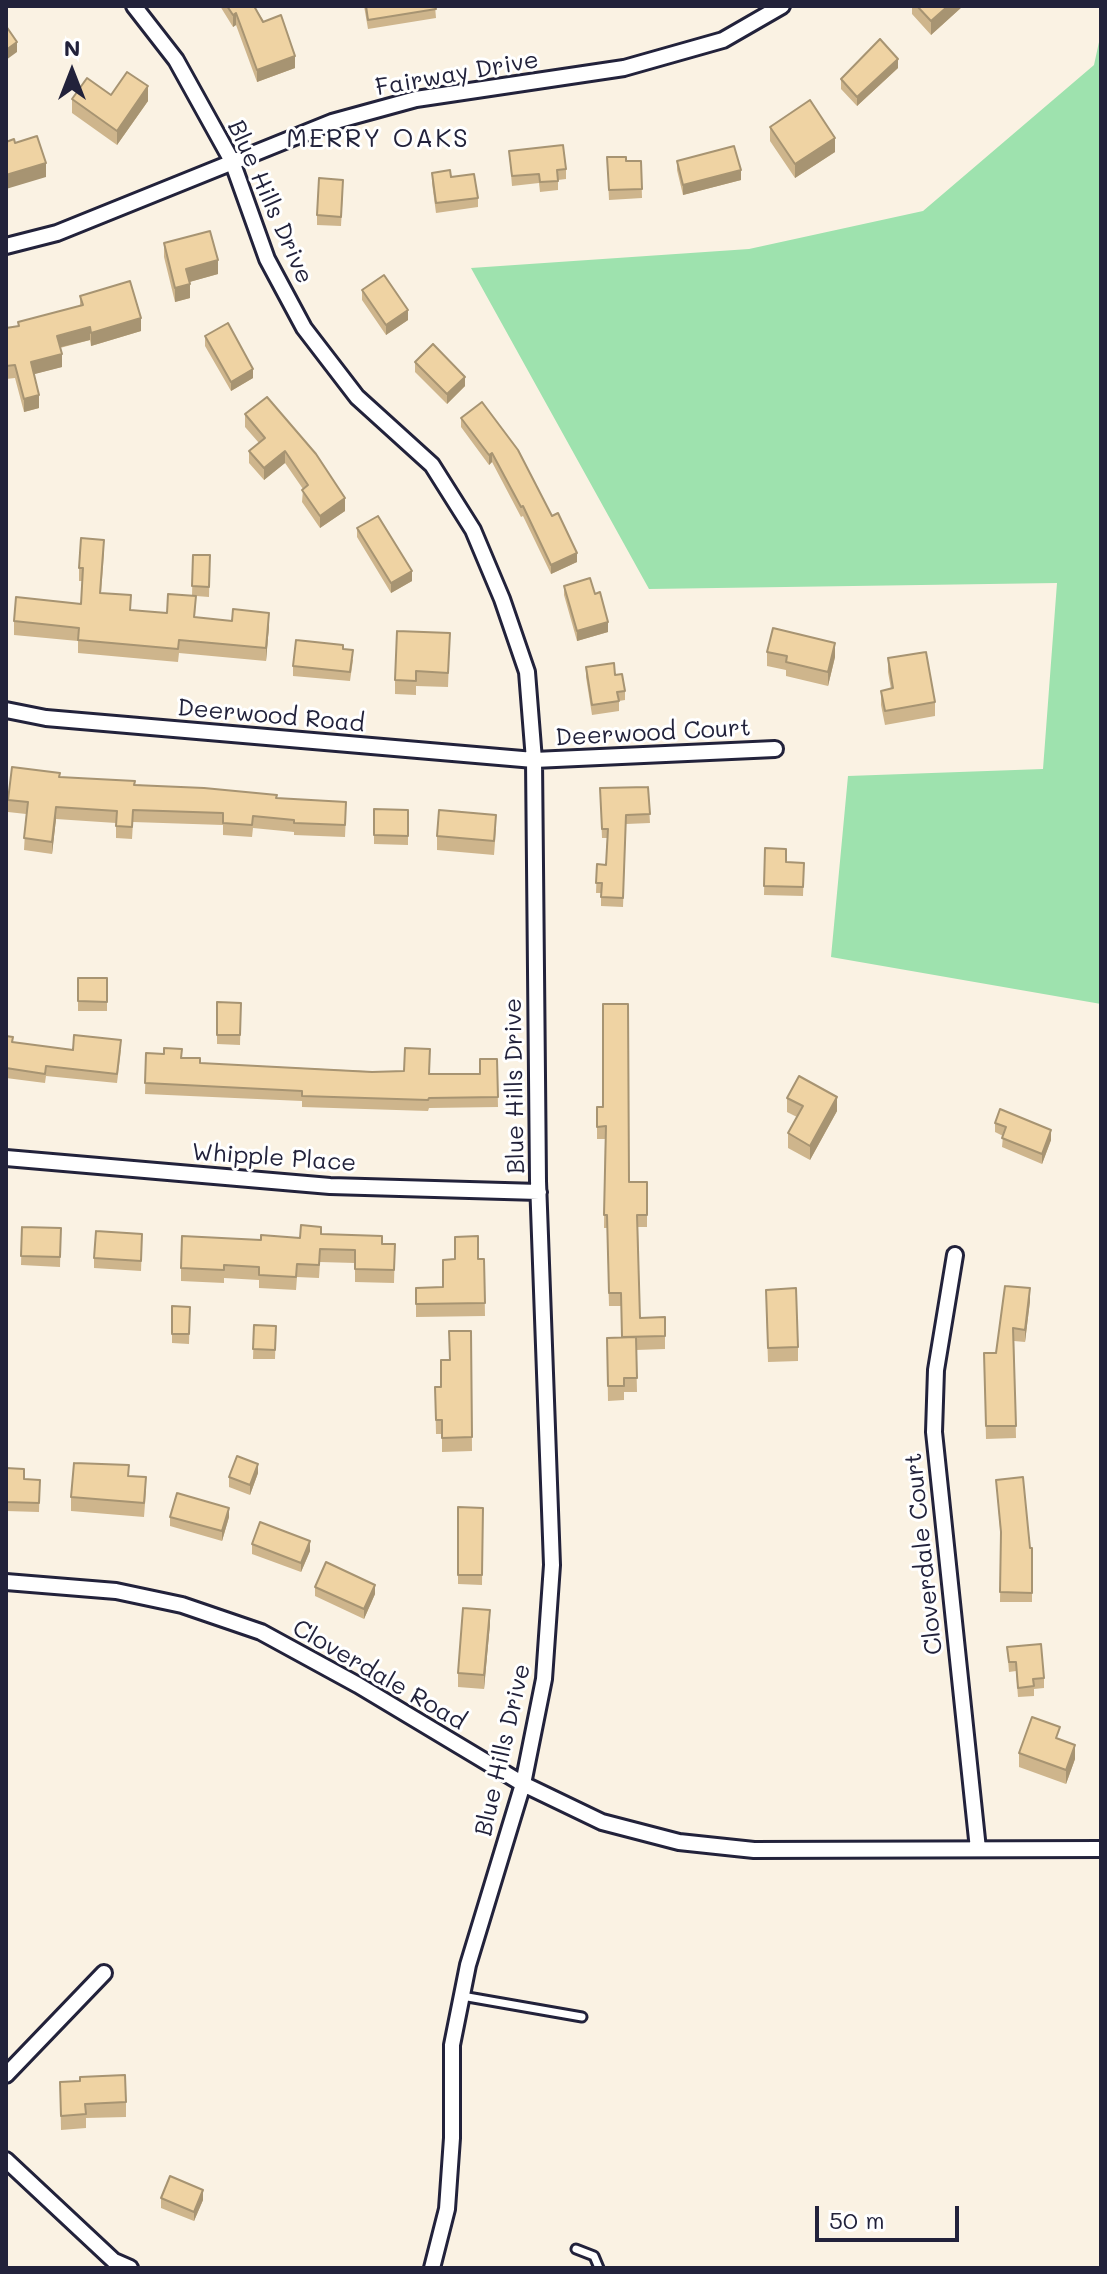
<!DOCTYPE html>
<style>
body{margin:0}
#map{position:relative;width:1107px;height:2274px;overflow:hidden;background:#faf2e3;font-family:Mali,sans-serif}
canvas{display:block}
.frame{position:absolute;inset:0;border:8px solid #22223b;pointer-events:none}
.north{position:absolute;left:32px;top:32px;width:80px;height:80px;-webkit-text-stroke:6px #fff;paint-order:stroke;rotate:0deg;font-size:22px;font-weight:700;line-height:32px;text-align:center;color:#22223b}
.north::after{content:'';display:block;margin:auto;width:28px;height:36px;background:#22223b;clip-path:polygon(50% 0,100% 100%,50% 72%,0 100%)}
.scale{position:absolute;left:815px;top:2206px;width:144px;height:36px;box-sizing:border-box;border:4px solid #22223b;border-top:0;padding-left:10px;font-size:24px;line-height:28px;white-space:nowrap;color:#22223b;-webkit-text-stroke:6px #fff;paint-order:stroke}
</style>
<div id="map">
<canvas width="1107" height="2274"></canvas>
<div class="frame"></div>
<div class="north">N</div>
<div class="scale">50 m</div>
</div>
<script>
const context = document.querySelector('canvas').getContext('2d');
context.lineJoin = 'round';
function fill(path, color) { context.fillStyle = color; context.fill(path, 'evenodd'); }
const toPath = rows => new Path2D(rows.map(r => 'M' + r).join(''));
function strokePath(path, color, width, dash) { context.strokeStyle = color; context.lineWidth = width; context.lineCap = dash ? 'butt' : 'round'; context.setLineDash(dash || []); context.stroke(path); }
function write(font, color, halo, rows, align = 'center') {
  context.font = font + ' Mali,sans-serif'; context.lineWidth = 6; context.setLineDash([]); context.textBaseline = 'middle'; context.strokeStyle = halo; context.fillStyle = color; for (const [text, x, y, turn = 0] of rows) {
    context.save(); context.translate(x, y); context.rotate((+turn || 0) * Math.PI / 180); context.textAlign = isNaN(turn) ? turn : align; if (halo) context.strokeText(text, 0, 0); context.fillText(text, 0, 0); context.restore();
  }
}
fill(toPath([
 [1101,33,1101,1004,831,957,848,776,1043,769,1057,583,649,589,471,268,749,249,923,211,1094,65]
]), '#9ee2ae');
const lane = toPath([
 [462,1996,582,2017],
 [576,2249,594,2256,599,2268]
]);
const street = toPath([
 [134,6,176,60,232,161,267,259,304,328,357,397,432,465,473,530,502,599,527,672,534,760,538,1181,552,1565,544,1679,523,1784,468,1965,452,2045,452,2138,447,2209,432,2268],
 [6,246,57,233,332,122,416,99,624,68,723,40,782,6],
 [6,710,46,718,534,760,775,749],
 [6,1158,330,1186,539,1192],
 [955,1255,936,1370,934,1432,978,1849],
 [6,1582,116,1591,182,1605,261,1632,358,1685,523,1784,602,1822,679,1842,754,1850,1101,1849],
 [6,2075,104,1973],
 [6,2160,114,2261,130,2268]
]);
strokePath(lane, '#22223b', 13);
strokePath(street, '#22223b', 20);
strokePath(lane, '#fff', 7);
strokePath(street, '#fff', 14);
fill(toPath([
 [220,6,254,6,295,68,257,82,236,25,233,27],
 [364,6,435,6,436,18,368,29],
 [912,6,963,6,931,35,912,14],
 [898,68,857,106,841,89,841,79],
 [111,95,148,101,117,145,72,113,72,99],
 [770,127,835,152,795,178,770,141],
 [509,151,566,169,566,179,558,180,558,190,540,192,539,183,512,186],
 [607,157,626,161,641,161,642,198,609,200],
 [677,161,741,180,683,195,677,170],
 [432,173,451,177,478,198,478,207,436,213,432,183],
 [343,190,341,226,317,225,317,215],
 [164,243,218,274,189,282,190,298,175,302,164,257],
 [362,290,408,320,386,335,362,300],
 [80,296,141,331,91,346,90,340,60,348,62,367,34,374,39,408,24,412,15,378,6,379,6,328,18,327,18,322,80,306],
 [205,336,253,378,231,391,205,346],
 [415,362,465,386,447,404,415,372],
 [267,397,345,511,320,528,302,502,303,489,285,463,264,480,249,463,249,451,259,443,245,427,245,414],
 [482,402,577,562,551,574,523,516,521,517,492,462,489,465,461,427,461,418],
 [357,528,412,581,391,593,357,537],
 [104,553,101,593,131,610,167,613,192,596,193,555,210,555,209,597,196,596,195,617,269,626,266,661,179,653,178,662,78,653,78,641,14,635,14,621,81,604,82,581,79,581,79,568],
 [564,586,595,594,608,632,577,641,564,595],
 [450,633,448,687,416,686,416,695,395,694,395,680],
 [343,649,353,660,350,681,293,676,293,666],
 [767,652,835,657,828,686,786,676,786,670,767,666],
 [888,658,935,702,935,716,885,725,881,705,881,691,891,689,888,672],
 [586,667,625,691,625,700,619,701,619,711,592,715,586,677],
 [60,777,276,798,346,814,345,837,294,835,294,832,253,828,252,837,223,835,223,825,133,822,132,839,116,838,116,823,56,819,52,854,24,850,26,814,8,812,8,800],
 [648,787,650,823,626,824,623,907,601,906,601,893,596,893,597,864,606,865,607,838,602,838,600,788],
 [374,809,408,810,408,845,374,844],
 [496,829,494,855,437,850,437,836],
 [765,848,786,862,804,863,803,896,764,895],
 [78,978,107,978,107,1011,78,1011],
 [217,1002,241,1003,240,1045,217,1044],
 [6,1036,13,1042,73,1050,121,1050,117,1083,46,1076,45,1083,6,1078],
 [146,1053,181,1058,200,1063,429,1074,480,1074,497,1059,498,1107,429,1108,428,1111,302,1107,302,1101,145,1094],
 [787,1098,837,1111,810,1160,788,1148,788,1133,797,1117,787,1112],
 [597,1107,629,1182,647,1182,647,1227,638,1227,640,1318,665,1336,665,1349,636,1350,637,1392,624,1392,624,1400,608,1401,607,1338,622,1337,621,1306,609,1306,607,1228,604,1228,605,1139,597,1139],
 [995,1123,1051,1140,1042,1164,1002,1147,1003,1136,995,1132],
 [22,1227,61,1228,60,1267,21,1265],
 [321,1234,382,1244,395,1244,394,1283,355,1282,355,1263,320,1262,319,1278,297,1277,296,1290,259,1288,259,1280,224,1278,224,1283,181,1281,181,1268,261,1240,300,1238],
 [142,1244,141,1271,94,1268,94,1258],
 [478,1259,484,1259,485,1316,416,1317,416,1288,443,1287],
 [1030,1301,1025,1342,1014,1341,1016,1438,986,1439,984,1353,996,1353],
 [766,1304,798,1347,798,1361,768,1362],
 [172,1306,190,1307,189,1344,172,1343],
 [254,1325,276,1326,275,1359,253,1359],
 [471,1331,472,1451,442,1452,442,1434,436,1434,435,1387,441,1387,450,1360],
 [6,1468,24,1479,40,1480,39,1512,6,1511],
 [258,1473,250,1495,229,1487,229,1477],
 [129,1476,146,1491,144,1517,71,1511,71,1497],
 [996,1480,1030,1548,1032,1548,1032,1602,1000,1602,1001,1540],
 [458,1507,483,1508,482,1585,458,1584],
 [170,1517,229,1517,222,1541,170,1526],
 [252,1544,310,1551,301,1572,252,1554],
 [315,1587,375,1594,364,1619,315,1596],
 [490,1624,484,1689,458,1687,458,1673],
 [1007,1647,1044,1678,1044,1688,1034,1689,1034,1696,1018,1697,1016,1671,1009,1672],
 [1060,1740,1075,1759,1066,1784,1019,1767,1019,1753],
 [80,2081,126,2102,126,2117,86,2118,86,2128,61,2130,60,2082],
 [161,2198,203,2200,194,2221,161,2208]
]), '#ceb58c');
fill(toPath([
 [948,6,963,6,931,35,931,21],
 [236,13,236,25,233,27,233,15],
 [17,42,17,52,6,60,6,50],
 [295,56,295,68,257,82,257,70],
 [898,59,898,68,857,106,857,97],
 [148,86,148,101,117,145,117,131],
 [835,138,835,152,795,178,795,164],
 [46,163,46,177,6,189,6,175],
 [741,170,741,180,683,195,683,185],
 [218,260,218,274,186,283,186,269],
 [190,284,190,298,175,302,175,288],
 [408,310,408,320,386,335,386,325],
 [141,318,141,331,91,346,91,333],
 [90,327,90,340,57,348,57,336],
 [62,354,62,367,31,375,31,362],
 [253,369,253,378,231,391,231,382],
 [465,377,465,386,447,404,447,394],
 [39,395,39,408,24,412,24,399],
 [285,451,285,463,264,480,264,468],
 [492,453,492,462,489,465,489,455],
 [345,498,345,511,320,528,320,516],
 [577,553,577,562,551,574,551,565],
 [412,571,412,581,391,593,391,583],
 [269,613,269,626,266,661,266,648],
 [608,622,608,632,577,641,577,631],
 [835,643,835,657,828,686,828,672],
 [56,807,56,819,52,854,52,842],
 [837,1097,837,1111,810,1160,810,1146],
 [1051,1130,1051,1140,1042,1164,1042,1154],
 [1030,1288,1030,1301,1025,1342,1025,1330],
 [258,1464,258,1473,250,1495,250,1485],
 [229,1508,229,1517,222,1541,222,1531],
 [310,1541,310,1551,301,1572,301,1563],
 [375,1585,375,1594,364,1619,364,1609],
 [490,1610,490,1624,484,1689,484,1675],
 [1075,1745,1075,1759,1066,1784,1066,1770],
 [203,2190,203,2200,194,2221,194,2212]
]), '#a79472');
const building = toPath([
 [227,6,254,6,263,22,281,15,295,56,257,70,236,13,233,15,227,6],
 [366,6,435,6,436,9,368,20,366,6],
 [917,6,948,6,931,21,917,6],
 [6,26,17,42,6,50,6,26],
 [880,39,898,59,857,97,841,79,880,39],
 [127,72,148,86,117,131,72,99,87,78,111,95,127,72],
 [810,100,835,138,795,164,770,127,810,100],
 [37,136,46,163,6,175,6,142,14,139,15,143,37,136],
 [563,145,566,169,557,170,558,181,540,182,539,174,512,176,509,151,563,145],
 [734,146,741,170,683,185,677,161,734,146],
 [607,157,626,157,626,161,641,161,642,189,609,190,607,157],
 [450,170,451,177,474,174,478,198,436,203,432,173,450,170],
 [319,178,343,180,341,217,317,215,319,178],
 [210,231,218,260,186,269,190,284,175,288,164,243,210,231],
 [384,275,408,310,386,325,362,290,384,275],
 [130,281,141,318,91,333,90,327,57,336,62,354,31,362,39,395,24,399,15,365,6,366,6,328,19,326,18,322,83,305,80,296,130,281],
 [228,323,253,369,231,382,205,336,228,323],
 [433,344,465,377,447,394,415,362,433,344],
 [267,397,316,454,345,498,320,516,302,490,308,485,285,451,264,468,249,451,265,438,245,414,267,397],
 [482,402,518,450,552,516,558,513,577,553,551,565,523,506,521,507,492,453,489,455,461,418,482,402],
 [378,516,412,571,391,583,357,528,378,516],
 [81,538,104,540,100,593,131,595,130,610,167,613,168,594,196,596,194,617,232,621,233,609,269,613,266,648,179,640,178,649,78,640,79,628,14,621,16,597,81,604,83,568,79,568,81,538],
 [193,555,210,555,209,587,192,586,193,555],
 [590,578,595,594,600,592,608,622,577,631,564,586,590,578],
 [773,628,835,643,828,672,786,662,787,656,767,652,773,628],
 [397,631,450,633,448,673,416,671,416,681,395,680,397,631],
 [296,640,343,645,343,649,353,650,350,672,293,666,296,640],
 [926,652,935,702,885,711,881,691,893,688,888,658,926,652],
 [614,663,615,675,622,674,625,691,617,692,619,701,592,705,586,667,614,663],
 [12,767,60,773,59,777,135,781,134,785,204,788,277,795,276,798,346,802,345,825,294,823,294,820,253,816,252,825,223,823,223,813,133,810,132,827,116,826,117,811,56,807,52,842,24,838,28,802,8,800,12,767],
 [648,787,650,814,626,815,623,898,601,897,602,883,596,883,597,864,606,865,608,829,602,829,600,788,648,787],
 [374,809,408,810,408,836,374,835,374,809],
 [439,810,496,815,494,841,437,836,439,810],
 [765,848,786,849,786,862,804,863,803,887,764,886,765,848],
 [78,978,107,978,107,1002,78,1001,78,978],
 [217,1002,241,1003,240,1035,217,1035,217,1002],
 [603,1004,628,1004,629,1182,647,1182,647,1215,637,1215,640,1318,665,1317,665,1336,622,1337,621,1293,609,1293,607,1215,604,1215,606,1126,597,1127,597,1107,603,1107,603,1004],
 [74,1035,121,1040,117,1074,46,1066,45,1074,6,1068,6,1036,13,1037,12,1042,73,1050,74,1035],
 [164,1048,182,1049,181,1058,200,1058,200,1063,372,1072,404,1071,405,1048,430,1049,429,1074,480,1074,480,1059,497,1059,498,1097,429,1098,428,1100,302,1096,302,1091,145,1083,146,1053,164,1054,164,1048],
 [799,1076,837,1097,810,1146,788,1133,803,1106,787,1098,799,1076],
 [1000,1109,1051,1130,1042,1154,1002,1138,1006,1127,995,1123,1000,1109],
 [301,1225,321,1227,321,1234,382,1236,382,1244,395,1244,394,1270,355,1269,355,1250,320,1249,319,1265,297,1264,296,1277,259,1275,259,1267,224,1265,224,1270,181,1268,182,1236,261,1240,261,1235,300,1238,301,1225],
 [22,1227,61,1228,60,1257,21,1256,22,1227],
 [96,1231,142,1234,141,1261,94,1258,96,1231],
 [478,1236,478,1259,484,1259,485,1303,416,1304,416,1288,443,1287,443,1260,455,1259,455,1237,478,1236],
 [1005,1286,1030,1288,1025,1330,1013,1328,1016,1426,986,1426,984,1353,996,1353,1005,1286],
 [796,1288,798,1347,768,1348,766,1290,796,1288],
 [172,1306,190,1307,189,1334,172,1334,172,1306],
 [254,1325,276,1326,275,1350,253,1349,254,1325],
 [449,1331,471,1331,472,1437,442,1438,442,1420,436,1420,435,1387,441,1387,441,1360,450,1360,449,1331],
 [636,1337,637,1378,624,1378,624,1386,608,1386,607,1338,636,1337],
 [237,1456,258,1464,250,1485,229,1477,237,1456],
 [74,1463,129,1465,128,1476,146,1477,144,1503,71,1497,74,1463],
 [6,1468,24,1469,24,1479,40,1480,39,1503,6,1502,6,1468],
 [1023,1477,1030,1548,1032,1548,1032,1593,1000,1592,1001,1532,996,1480,1023,1477],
 [177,1493,229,1508,222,1531,170,1517,177,1493],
 [458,1507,483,1508,482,1575,458,1575,458,1507],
 [260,1522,310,1541,301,1563,252,1544,260,1522],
 [326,1562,375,1585,364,1609,315,1587,326,1562],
 [463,1608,490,1610,484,1675,458,1673,463,1608],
 [1041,1644,1044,1678,1033,1679,1034,1686,1018,1688,1016,1662,1009,1662,1007,1647,1041,1644],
 [1032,1717,1060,1727,1056,1738,1075,1745,1066,1770,1019,1753,1032,1717],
 [125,2075,126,2102,85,2104,86,2114,61,2116,60,2082,80,2081,80,2077,125,2075],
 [170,2176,203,2190,194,2212,161,2198,170,2176]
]);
fill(building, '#efd3a3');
strokePath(building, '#a79472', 2);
write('24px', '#22223b', '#fff', [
 ["Fairway Drive",457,74,-10],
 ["Blue Hills Drive",270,202,66],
 ["Deerwood Road",271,716,5],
 ["Deerwood Court",653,733,-3],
 ["Blue Hills Drive",515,1086,-91],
 ["Whipple Place",274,1158,4],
 ["Cloverdale Court",924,1554,-96],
 ["Cloverdale Road",379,1675,30],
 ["Blue Hills Drive",503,1750,-77]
]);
context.letterSpacing = '2px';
write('26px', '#22223b', '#fff', [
 ["MERRY OAKS",378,139]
]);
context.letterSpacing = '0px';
</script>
